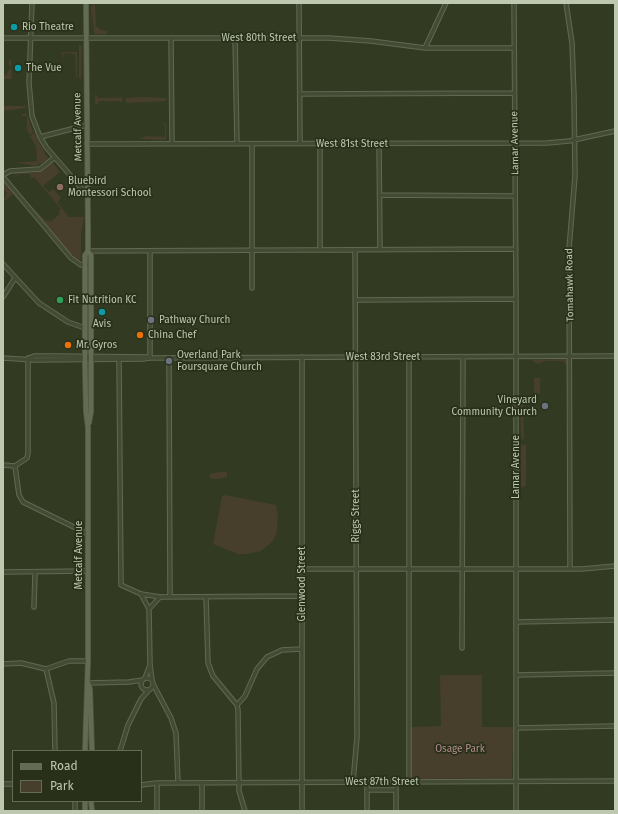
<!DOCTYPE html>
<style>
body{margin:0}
#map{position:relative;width:618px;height:814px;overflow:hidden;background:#323b21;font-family:"Fira Sans",sans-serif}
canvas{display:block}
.frame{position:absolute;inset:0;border:4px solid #bec7af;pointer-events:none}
.legend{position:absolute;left:12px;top:750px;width:130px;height:52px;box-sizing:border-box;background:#28301a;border:1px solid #646c56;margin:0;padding:5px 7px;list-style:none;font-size:12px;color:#bec7af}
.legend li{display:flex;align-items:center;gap:8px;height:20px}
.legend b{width:20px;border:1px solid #646c56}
</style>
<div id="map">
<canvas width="618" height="814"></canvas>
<div class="frame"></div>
<ul class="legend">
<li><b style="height:5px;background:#636c52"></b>Road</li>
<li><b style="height:11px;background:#473e2b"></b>Park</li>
</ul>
</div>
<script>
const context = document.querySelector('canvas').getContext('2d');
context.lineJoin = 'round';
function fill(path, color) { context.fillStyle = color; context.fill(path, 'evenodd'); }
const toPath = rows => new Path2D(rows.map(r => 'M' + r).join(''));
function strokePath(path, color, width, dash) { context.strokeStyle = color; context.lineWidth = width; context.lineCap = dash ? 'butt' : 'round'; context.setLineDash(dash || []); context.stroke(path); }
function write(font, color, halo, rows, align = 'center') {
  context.font = font + ' "Fira Sans",sans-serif'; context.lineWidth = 3.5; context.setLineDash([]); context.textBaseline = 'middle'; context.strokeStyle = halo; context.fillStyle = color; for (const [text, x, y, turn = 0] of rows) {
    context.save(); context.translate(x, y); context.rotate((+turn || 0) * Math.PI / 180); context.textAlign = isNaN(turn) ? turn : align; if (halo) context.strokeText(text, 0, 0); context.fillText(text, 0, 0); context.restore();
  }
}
fill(toPath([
 [93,4,95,5,96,26,101,30,107,31,107,34,94,34,92,14,92,33,91,7],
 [79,45,82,46,81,79,79,78],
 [62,52,77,52,77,78,76,77,75,54,64,53,62,61],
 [11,58,12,79,3,79,3,75,5,76,11,67,8,64],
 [95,95,97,95,97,98,116,98,117,95,118,98,122,97,122,103,120,101,99,101,98,104,95,104],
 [140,97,166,98,166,101,127,103,125,100,126,98],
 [24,103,26,108,3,111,3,106,24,106],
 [22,114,27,114,33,132,31,134,29,134,27,129,27,116,22,116],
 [163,123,166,123,166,140,139,139,147,136,165,137,165,125],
 [34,133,48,159,36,166,26,164,13,163,37,161,36,146,30,136],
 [53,163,60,172,43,186,49,192,53,189,61,198,57,202,69,217,84,217,81,234,81,259,79,260,69,253,29,204,46,221,48,220,50,222,60,214,59,211,61,209,34,177,31,178,30,174,19,174,18,177,16,174,39,172],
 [3,182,13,194,3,202,7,193,3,188],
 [565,359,568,361,566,365,563,361,545,361,538,364,531,360],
 [534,378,540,378,540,394,534,394],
 [520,393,523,401,524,439,521,439],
 [520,444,520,487,518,486,518,445],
 [521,444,526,445,526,485,524,487,521,487],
 [220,472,227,472,227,477,216,479,210,478,210,474],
 [225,495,276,505,278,516,277,532,273,541,261,551,247,554,238,554,213,544,222,496],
 [440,675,482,675,482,727,513,727,512,778,415,779,411,777,410,727,441,726]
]), '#473e2b');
const minor = toPath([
 [32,3,29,83,32,116,40,137,46,147,88,196],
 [299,3,300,144],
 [514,3,516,299,516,811],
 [566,3,572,43,574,96,575,176,569,249,570,569],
 [3,38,329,38,371,41,425,48,514,48],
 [171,38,172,144],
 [235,38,237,144],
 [425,48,446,3],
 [300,94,514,93],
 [40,137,87,125],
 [87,144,547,143,569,141,615,131],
 [252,144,252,288],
 [320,144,320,250],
 [379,144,380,250],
 [3,175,10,171,40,169,54,158],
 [3,177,71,258,81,265,86,265],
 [380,195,515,196],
 [88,251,516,249],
 [3,264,39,303,68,322,85,328],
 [3,297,15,278],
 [356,300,516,299],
 [3,358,34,360,143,359,150,358,615,356],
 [29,358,34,356,56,356,148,357],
 [150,358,150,251],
 [169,358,170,597],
 [119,360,121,585,141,594,160,597,302,596],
 [3,465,15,466],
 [15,466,27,458,28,453,28,358],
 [15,466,19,495,23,502,88,534],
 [302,569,582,569,615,566],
 [3,572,88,571],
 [141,594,149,609,150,664,152,680],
 [206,597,208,663,213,676,237,705,238,710,239,791,245,811],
 [34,607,35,572],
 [149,609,160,597],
 [516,622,615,620],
 [462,648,463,357],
 [3,664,21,663,46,669,69,661,88,661],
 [46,669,54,703,55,751],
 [516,675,615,673],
 [145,678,150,665],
 '141 684a6 6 0 1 1 12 0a6 6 0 1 1-12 0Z',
 [88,683,129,682,143,680],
 [153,684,171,718,176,733,178,783],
 [237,705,245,696,257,669,267,657,282,650,302,649],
 [516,728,615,726],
 [120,751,128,725,141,699,149,690],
 [353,782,357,737,355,250],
 [367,782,367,811],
 [396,782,396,811],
 [409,782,409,357],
 [3,784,13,784],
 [141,785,157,783,615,781],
 [367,790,396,790],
 [75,811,75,801],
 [157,811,157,783],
 [202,811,202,783],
 [302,811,302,357]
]);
const major = toPath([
 [88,251,91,255,91,412,89,423],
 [88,683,90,689,92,751],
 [85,751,88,661,88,427,86,412,85,366,85,255,88,251,88,229,86,3],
 [85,801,85,811],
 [91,801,92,811]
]);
strokePath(minor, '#616952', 5.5);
strokePath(major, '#4f5741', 6);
strokePath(minor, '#434b34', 3.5);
strokePath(major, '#636c52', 4.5);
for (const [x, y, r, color] of [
 [14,27,4,"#0f9aa8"],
 [18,68,4,"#0f9aa8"],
 [60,187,4,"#8d6e63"],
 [60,300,4,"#2e9e5b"],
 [102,312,4,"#0f9aa8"],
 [151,320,4,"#6b7280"],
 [140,335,4,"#e8710a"],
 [68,345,4,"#e8710a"],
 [169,361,4,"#6b7280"],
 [545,406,4,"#6b7280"]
]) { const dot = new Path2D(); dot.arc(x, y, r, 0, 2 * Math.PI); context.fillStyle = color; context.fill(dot); strokePath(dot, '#28301a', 1.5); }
write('10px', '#bec7af', '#28301a', [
 ["Rio Theatre",22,27],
 ["The Vue",26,68],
 ["Bluebird",68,181],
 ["Montessori School",68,193],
 ["Fit Nutrition KC",68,300],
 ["Pathway Church",159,320],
 ["Avis",102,324,"center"],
 ["China Chef",148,335],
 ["Mr. Gyros",76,345],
 ["Overland Park",177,355],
 ["Foursquare Church",177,367],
 ["Vineyard",537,400,"right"],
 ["Community Church",537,412,"right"]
], 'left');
write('10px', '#bec7af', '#28301a', [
 ["West 80th Street",259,38],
 ["Metcalf Avenue",78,127,-91],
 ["Lamar Avenue",515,143,-91],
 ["West 81st Street",352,144],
 ["Tomahawk Road",570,285,-91],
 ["West 83rd Street",383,357],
 ["Lamar Avenue",516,467,-90],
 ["Riggs Street",356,516,-90],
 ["Metcalf Avenue",79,555,-90],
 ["Glenwood Street",302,584,-90],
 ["West 87th Street",382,782]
]);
write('10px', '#b38c8c', '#28301a', [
 ["Osage Park",460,749]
]);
</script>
